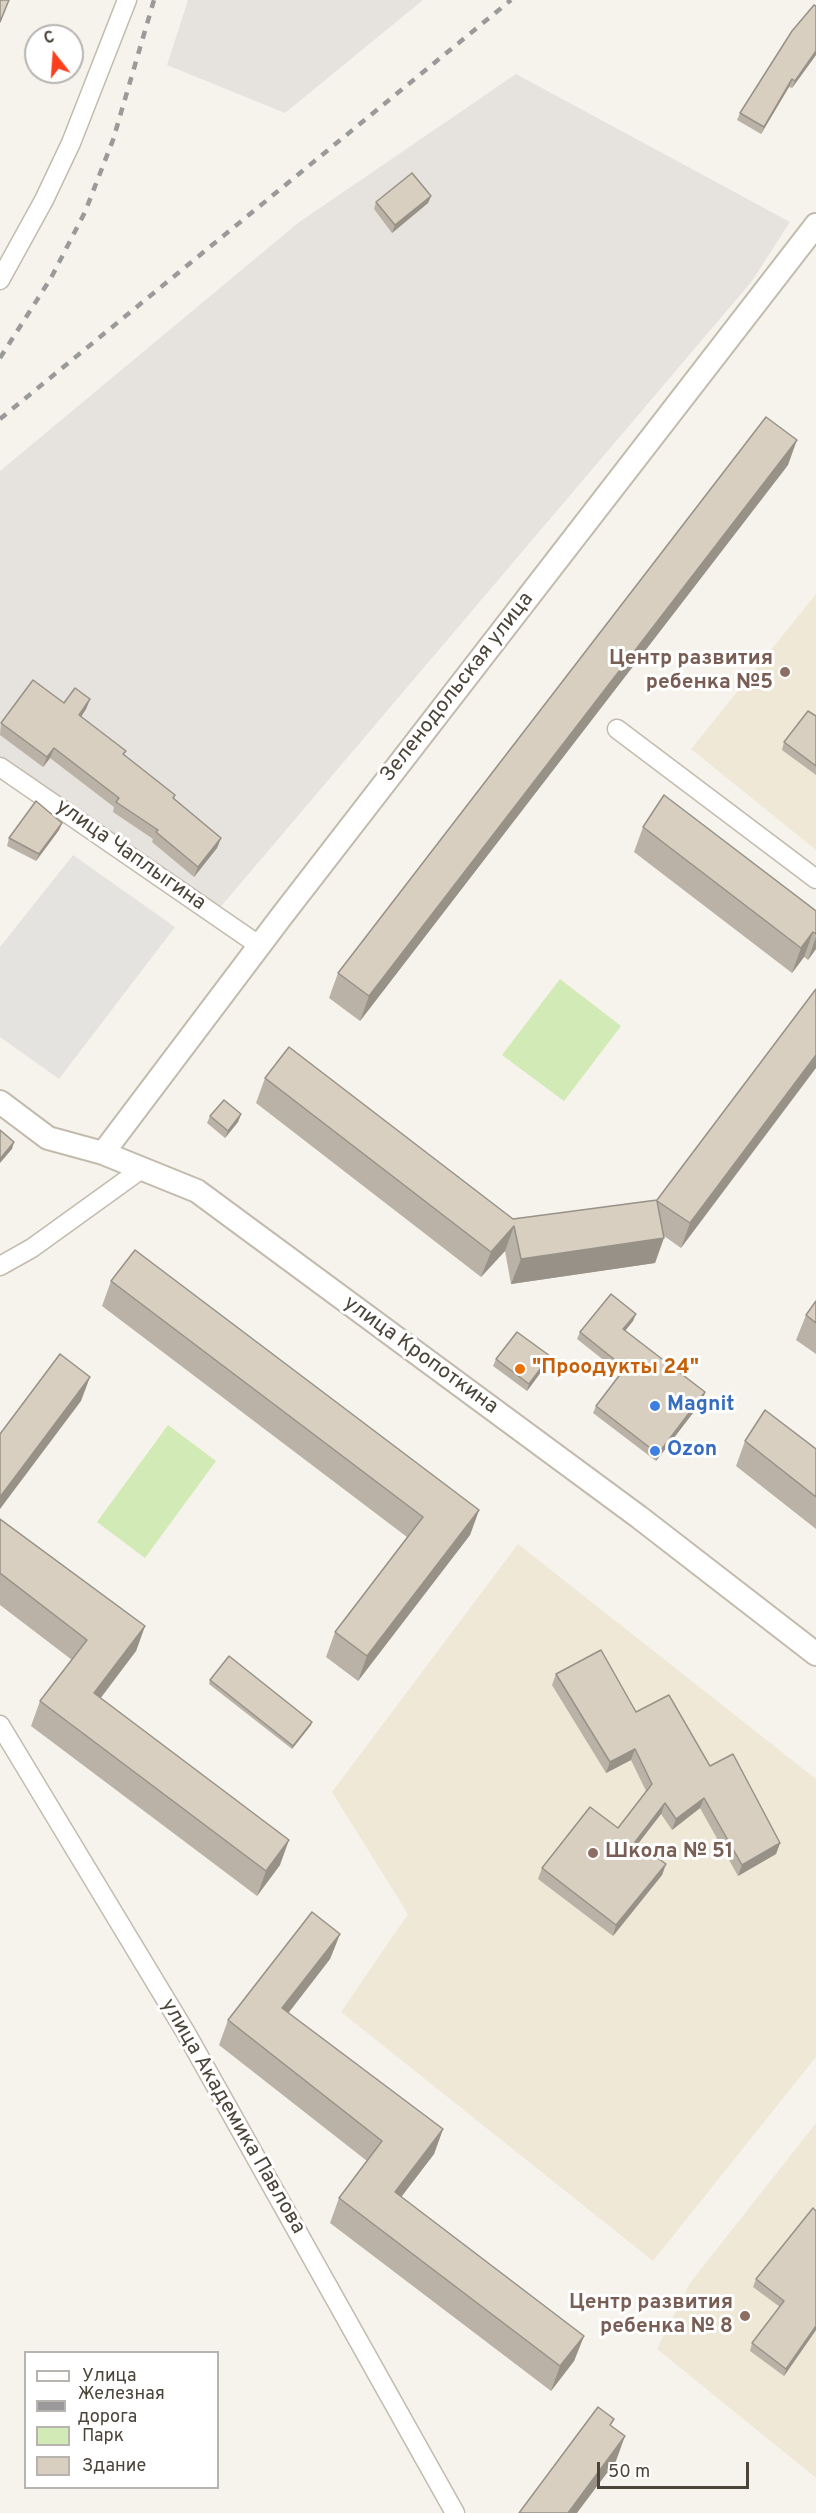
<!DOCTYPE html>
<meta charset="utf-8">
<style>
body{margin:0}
#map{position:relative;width:816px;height:2513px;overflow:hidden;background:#f6f3ec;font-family:Overpass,sans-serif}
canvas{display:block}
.legend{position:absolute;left:24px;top:2351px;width:195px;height:138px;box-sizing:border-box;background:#fff;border:2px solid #b7b4b0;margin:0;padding:8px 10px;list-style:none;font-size:18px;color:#4b4439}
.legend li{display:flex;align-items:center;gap:12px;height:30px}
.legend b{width:30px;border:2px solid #b7b4b0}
.north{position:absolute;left:24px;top:24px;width:60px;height:60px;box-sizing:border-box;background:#fff;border:2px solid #b7b4b0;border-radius:50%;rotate:343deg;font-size:16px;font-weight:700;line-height:24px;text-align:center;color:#4b4439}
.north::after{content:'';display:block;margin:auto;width:21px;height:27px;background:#fc3f1d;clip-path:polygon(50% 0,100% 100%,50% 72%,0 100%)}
.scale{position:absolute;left:597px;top:2462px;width:152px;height:27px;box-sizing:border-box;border:3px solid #4b4439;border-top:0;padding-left:8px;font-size:18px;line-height:21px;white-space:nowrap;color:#4b4439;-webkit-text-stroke:4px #fff;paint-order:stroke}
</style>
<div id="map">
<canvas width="816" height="2513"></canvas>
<ul class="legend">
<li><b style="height:8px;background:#fff"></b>Улица</li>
<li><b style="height:8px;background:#9a9a9a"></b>Железная дорога</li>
<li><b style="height:16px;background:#d2eab5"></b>Парк</li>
<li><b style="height:16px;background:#d8cfc1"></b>Здание</li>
</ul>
<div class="north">С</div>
<div class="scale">50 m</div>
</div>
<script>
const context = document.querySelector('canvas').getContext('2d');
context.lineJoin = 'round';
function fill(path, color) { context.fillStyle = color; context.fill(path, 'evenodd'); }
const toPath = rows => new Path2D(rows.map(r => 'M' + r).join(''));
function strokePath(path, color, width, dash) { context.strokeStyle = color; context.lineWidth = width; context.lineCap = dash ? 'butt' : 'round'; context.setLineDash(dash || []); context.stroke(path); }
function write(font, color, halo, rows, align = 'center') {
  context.font = font + ' Overpass,sans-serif'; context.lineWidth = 6; context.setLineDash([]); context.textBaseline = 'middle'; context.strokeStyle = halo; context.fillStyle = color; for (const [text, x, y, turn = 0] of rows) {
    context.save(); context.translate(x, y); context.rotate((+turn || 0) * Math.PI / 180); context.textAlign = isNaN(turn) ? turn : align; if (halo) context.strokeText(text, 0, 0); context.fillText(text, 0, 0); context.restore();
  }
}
fill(toPath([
 [188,0,423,0,285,113,167,65],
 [516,74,790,222,752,281,218,910,0,758,0,471,298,223]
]), '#e6e2dd');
fill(toPath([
 [816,594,816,850,691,749],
 [518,1544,816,1779,816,2057,653,2261,341,2012,408,1914,332,1792],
 [816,2123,816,2478,657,2349,690,2283]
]), '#efe8d6');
fill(toPath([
 [560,979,621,1026,564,1101,502,1055],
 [168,1425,216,1461,145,1558,97,1522]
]), '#d2eab5');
fill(toPath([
 [73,855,175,927,59,1079,0,1037,0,947]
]), '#e5e3e0');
const minor = toPath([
 [0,280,44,200,71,143,127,0],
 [617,729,816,879],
 [0,767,260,946],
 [0,1266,32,1248,143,1168],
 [0,1725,186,2033,455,2513]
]);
const tertiary = toPath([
 [0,1102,48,1138,103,1153,197,1191,639,1517,816,1654],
 [103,1153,281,917,816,225]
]);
strokePath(minor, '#c2bbae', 21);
strokePath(tertiary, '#c2bbae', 26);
strokePath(minor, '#fff', 18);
strokePath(tertiary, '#fff', 22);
strokePath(toPath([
 [0,358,51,278,85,212,113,140,154,0],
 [0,419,511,0]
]), '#9a9a9a', 4.5, [8, 8]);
fill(toPath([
 [816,55,792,88,789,87,761,134,737,120,740,113],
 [431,196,428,203,392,233,374,209,376,202],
 [788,465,360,1021,329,998,338,973],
 [90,699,86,709,81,717,126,751,124,755,175,795,174,798,221,838,217,848,194,877,152,842,153,839,113,812,114,807,50,758,43,767,0,735,1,723,64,703],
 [816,716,816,775,782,750,784,742],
 [62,823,59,830,36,861,7,846,9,838],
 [643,827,816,911,816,949,808,960,804,957,792,973,634,852],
 [816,989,681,1248,664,1236,655,1263,511,1284,505,1251,481,1277,256,1103,265,1078,513,1219,657,1200],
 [241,1114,238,1122,225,1138,207,1123,210,1116],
 [111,1281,479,1510,470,1535,358,1681,326,1657,335,1632,407,1537,102,1306],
 [816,1301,816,1354,796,1340,806,1315],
 [633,1321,625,1331,703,1400,656,1461,593,1413,596,1406,621,1374,577,1339,580,1332],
 [550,1356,547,1364,527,1391,493,1366,496,1359],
 [745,1441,816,1449,816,1529,736,1466],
 [0,1519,145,1626,136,1651,101,1698,280,1865,257,1896,31,1726,40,1701,72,1660,0,1605],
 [556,1674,636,1712,710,1766,780,1843,776,1854,738,1876,700,1808,672,1830,661,1814,637,1844,666,1864,662,1875,613,1936,538,1879,542,1868,618,1828,646,1791,631,1760,606,1773,552,1685],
 [210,1680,311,1725,292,1749,209,1684],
 [340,1934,330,1959,288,2013,443,2129,434,2154,401,2197,584,2336,574,2361,551,2391,330,2223,339,2198,367,2161,219,2045,228,2020],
 [816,2211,816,2330,784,2376,750,2351,752,2343,780,2307,753,2287,756,2279]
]), '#bab2a6');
fill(toPath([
 [816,51,816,55,792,88,795,81],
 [792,79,789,87,761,134,764,127],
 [431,196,428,203,392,233,395,225],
 [797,440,788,465,360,1021,369,996],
 [90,699,86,709,75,726,79,715],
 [54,748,50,758,43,767,47,757],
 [62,823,59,830,36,861,39,854],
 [221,838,217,848,194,877,198,867],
 [813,932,804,957,792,973,801,948],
 [816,937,816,949,808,960],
 [816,1055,816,1068,681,1248,690,1223],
 [241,1114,238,1122,225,1138,228,1131],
 [14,1142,12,1149,0,1163,0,1159],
 [514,1226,505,1251,481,1277,491,1252],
 [664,1238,655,1263,511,1284,521,1259],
 [636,1314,633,1321,620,1337,623,1329],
 [550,1356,547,1364,527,1391,529,1384],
 [90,1377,81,1401,0,1509,0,1497],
 [705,1392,703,1400,656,1461,658,1454],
 [479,1510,470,1535,358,1681,367,1656],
 [145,1626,136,1651,85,1718,94,1693],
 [312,1722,311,1725,292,1749,293,1746],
 [635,1749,631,1760,606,1773,610,1762],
 [704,1798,700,1808,672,1830,676,1819],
 [665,1803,661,1814,631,1853,635,1842],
 [289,1840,280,1865,257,1896,266,1871],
 [780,1843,776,1854,738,1876,742,1865],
 [666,1864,662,1875,613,1936,616,1925],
 [340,1934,330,1959,273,2033,282,2008],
 [443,2129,434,2154,386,2217,395,2192],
 [816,2326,816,2330,784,2376,786,2369],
 [584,2336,574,2361,551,2391,560,2366],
 [625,2436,616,2461,577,2513,568,2513]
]), '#979187');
const building = toPath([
 [0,0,9,0,0,22,0,0],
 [814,5,816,6,816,51,795,81,792,79,764,127,740,113,792,31,814,5],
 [412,173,431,196,395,225,376,202,412,173],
 [766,417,797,440,369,996,338,973,766,417],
 [33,680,64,703,75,688,90,699,79,715,126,751,123,754,175,795,173,798,221,838,198,867,156,832,158,830,116,802,119,798,54,748,47,757,1,723,33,680],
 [808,711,816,716,816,766,784,742,808,711],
 [664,795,816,911,816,934,813,932,801,948,643,827,664,795],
 [36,801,62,823,39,854,9,838,36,801],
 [816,989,816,1055,690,1223,657,1201,664,1238,521,1259,514,1226,491,1252,265,1078,289,1047,513,1219,657,1200,816,989],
 [224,1100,241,1114,228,1131,210,1116,224,1100],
 [0,1130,14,1142,0,1159,0,1130],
 [135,1250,479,1510,367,1656,335,1632,423,1517,111,1281,135,1250],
 [611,1294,636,1314,623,1329,705,1392,658,1454,596,1406,625,1368,580,1332,611,1294],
 [816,1301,816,1323,806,1315,816,1301],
 [517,1332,550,1356,529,1384,496,1359,517,1332],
 [60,1354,90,1377,0,1497,0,1434,60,1354],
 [765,1410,816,1449,816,1497,745,1441,765,1410],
 [0,1519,145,1626,94,1693,289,1840,266,1871,40,1701,87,1640,0,1573,0,1519],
 [601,1650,636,1712,669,1695,710,1766,733,1754,780,1843,742,1865,704,1798,676,1819,665,1803,635,1842,666,1864,616,1925,542,1868,590,1807,618,1828,652,1784,635,1749,610,1762,556,1674,601,1650],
 [229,1656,312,1722,293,1746,210,1680,229,1656],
 [312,1912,340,1934,282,2008,443,2129,395,2192,584,2336,560,2366,339,2198,382,2141,228,2020,312,1912],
 [813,2208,816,2211,816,2326,786,2369,752,2343,784,2301,756,2279,813,2208],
 [598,2407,614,2419,610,2425,625,2436,568,2513,519,2513,598,2407]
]);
fill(building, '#d8cfc1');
strokePath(building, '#979187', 1.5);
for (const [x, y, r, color] of [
 [785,672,6,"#8d6e63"],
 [520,1369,6,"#e8710a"],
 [655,1406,6,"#3f7fe0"],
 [655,1451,6,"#3f7fe0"],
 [593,1853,6,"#8d6e63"],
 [745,2316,6,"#8d6e63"]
]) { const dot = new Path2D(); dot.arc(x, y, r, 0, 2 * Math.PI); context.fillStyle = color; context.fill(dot); strokePath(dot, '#fff', 2); }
write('bold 21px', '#785e54', '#fff', [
 ["Центр развития",773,660],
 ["ребенка №5",773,684],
 ["Школа № 51",605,1853,"left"],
 ["Центр развития",733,2304],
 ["ребенка № 8",733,2328]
], 'right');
write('21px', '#4b4439', '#fff', [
 ["Зеленодольская улица",458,688,-52],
 ["улица Чаплыгина",130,856,35],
 ["улица Кропоткина",420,1356,36],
 ["улица Академика Павлова",232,2117,60]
]);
write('bold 21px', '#c56008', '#fff', [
 ["\"Проодукты 24\"",532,1369]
], 'left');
write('bold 21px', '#366cbe', '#fff', [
 ["Magnit",667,1406],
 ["Ozon",667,1451]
], 'left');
</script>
